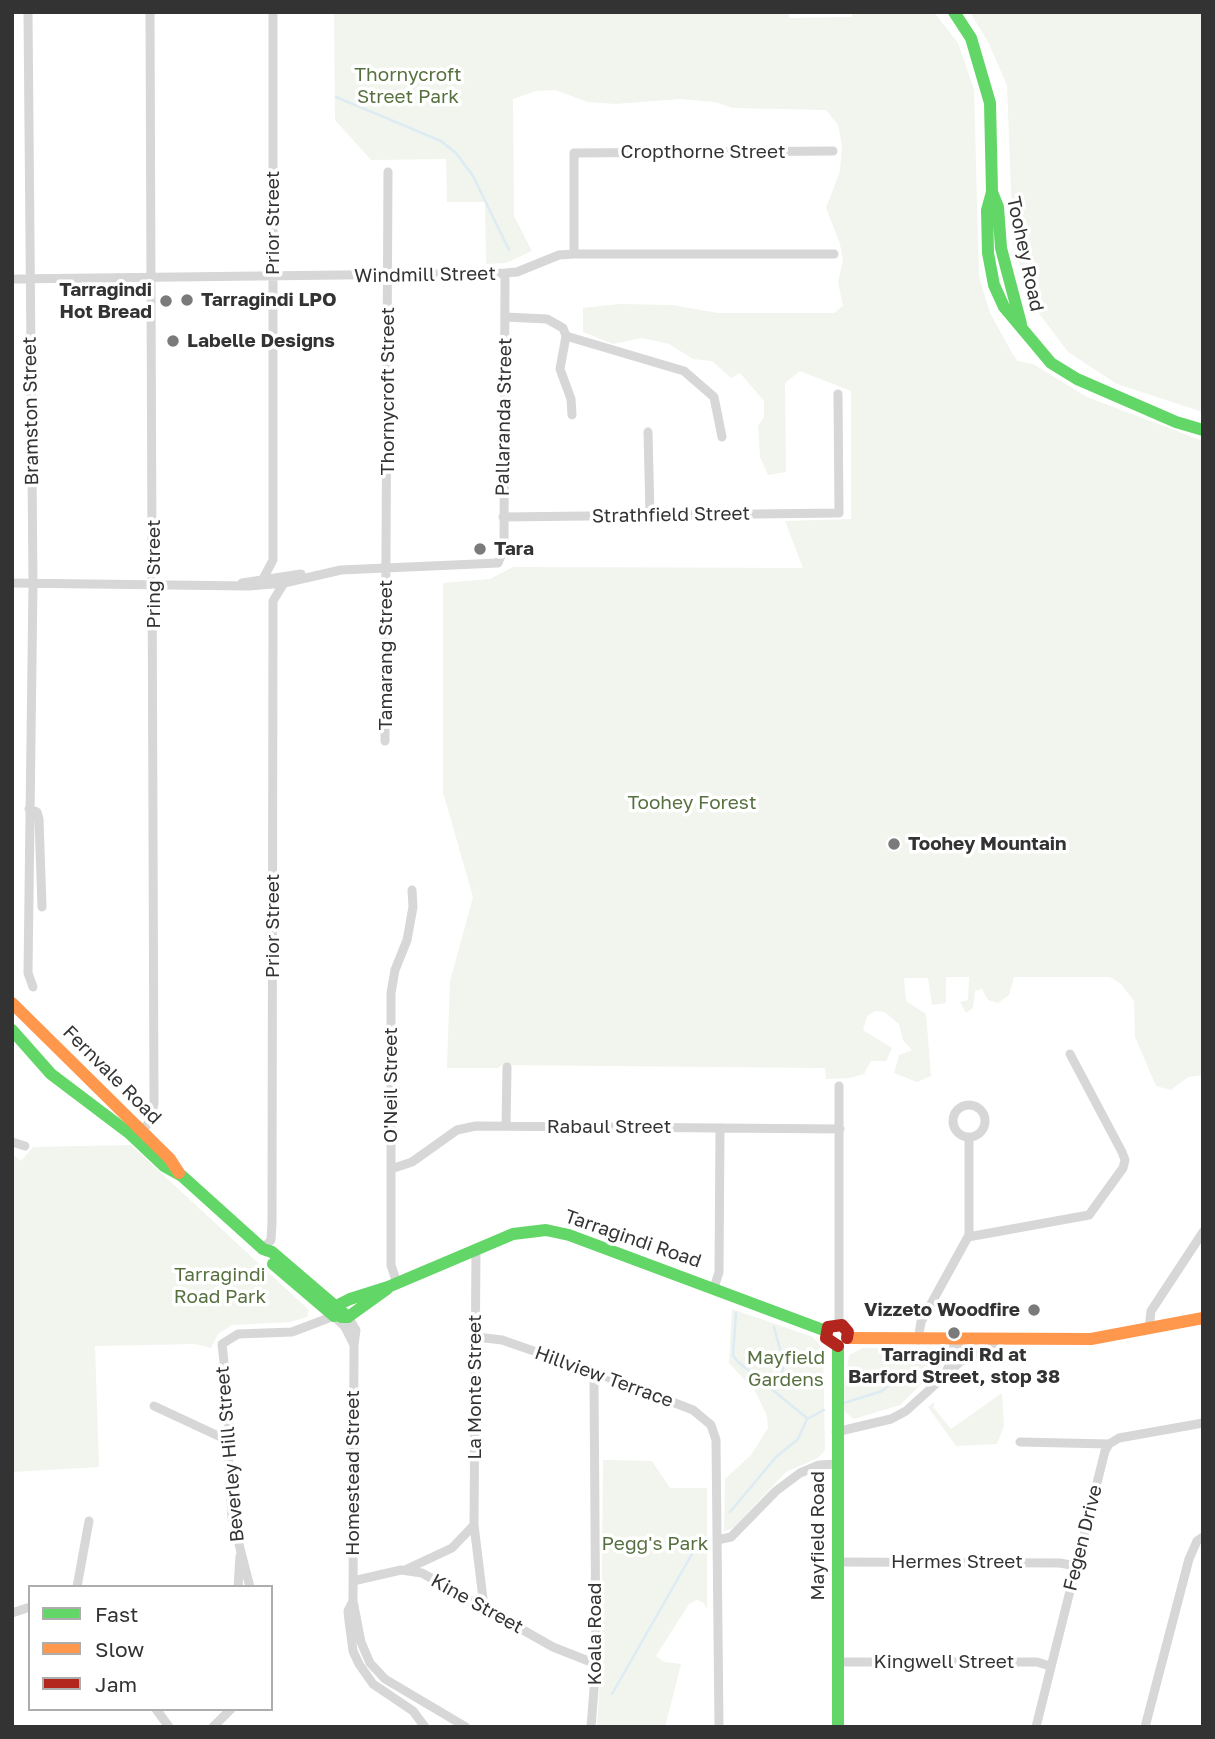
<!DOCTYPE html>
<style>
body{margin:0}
#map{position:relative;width:1215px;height:1739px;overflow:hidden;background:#fff;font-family:"Golos Text",sans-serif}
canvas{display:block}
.frame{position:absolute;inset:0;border:14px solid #333;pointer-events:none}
.legend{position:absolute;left:28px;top:1585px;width:245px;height:126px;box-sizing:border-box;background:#fff;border:2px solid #adadad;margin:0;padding:9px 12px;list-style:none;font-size:21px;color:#333}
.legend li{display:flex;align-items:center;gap:14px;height:35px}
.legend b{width:35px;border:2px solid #adadad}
</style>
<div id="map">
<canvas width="1215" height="1739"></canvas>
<div class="frame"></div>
<ul class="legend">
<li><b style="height:9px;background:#63d668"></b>Fast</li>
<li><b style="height:9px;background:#ff974d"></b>Slow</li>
<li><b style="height:9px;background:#b3261e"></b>Jam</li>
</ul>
</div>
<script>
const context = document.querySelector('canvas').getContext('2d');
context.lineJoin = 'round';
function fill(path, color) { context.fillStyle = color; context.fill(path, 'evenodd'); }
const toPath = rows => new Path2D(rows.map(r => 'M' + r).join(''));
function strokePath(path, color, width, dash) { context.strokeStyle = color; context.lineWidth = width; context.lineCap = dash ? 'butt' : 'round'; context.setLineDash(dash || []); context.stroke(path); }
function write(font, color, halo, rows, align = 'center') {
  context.font = font + ' "Golos Text",sans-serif'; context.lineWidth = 7; context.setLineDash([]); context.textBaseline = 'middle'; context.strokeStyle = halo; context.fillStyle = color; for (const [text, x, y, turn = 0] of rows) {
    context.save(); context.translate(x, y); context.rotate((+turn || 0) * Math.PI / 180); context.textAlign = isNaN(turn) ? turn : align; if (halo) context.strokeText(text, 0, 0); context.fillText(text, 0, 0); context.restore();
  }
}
fill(toPath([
 [334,12,789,12,789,18,852,17,852,12,934,12,958,43,974,89,979,277,990,313,1012,353,1018,361,1033,364,1087,397,1203,441,1203,1075,1188,1077,1171,1090,1156,1086,1135,1037,1134,1001,1121,984,1110,977,1014,977,1009,995,998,1003,988,1000,982,989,975,991,973,1008,966,1013,960,1002,968,1000,969,977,946,977,946,1003,932,1005,928,978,904,978,906,1001,926,1014,931,1076,917,1082,894,1073,899,1055,912,1050,903,1040,899,1024,885,1012,875,1011,867,1016,863,1030,892,1048,886,1061,871,1061,864,1074,850,1078,826,1079,825,1068,502,1065,498,1068,447,1068,450,981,473,897,443,792,443,583,490,579,513,567,803,568,785,521,851,519,851,391,800,371,785,383,786,472,768,475,760,457,758,426,764,417,764,401,740,373,731,378,712,361,693,359,669,344,642,338,613,344,583,332,583,308,619,304,672,305,718,313,834,313,843,306,838,282,843,261,840,244,826,208,840,171,842,145,838,125,826,110,733,108,715,102,680,99,615,104,588,102,555,90,536,91,513,99,514,216,532,251,506,263,486,264,485,202,447,202,446,159,371,160,335,120],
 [970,12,1203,12,1203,412,1117,384,1068,352,1032,304,1013,245,1007,85,988,42],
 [131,1145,309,1310,307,1317,290,1322,232,1325,218,1334,211,1348,195,1344,95,1346,99,1467,13,1472,12,1509,12,1154,21,1161,33,1147],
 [732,1309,813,1337,823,1349,825,1450,818,1458,786,1472,733,1528,724,1531,725,1479,751,1455,768,1428,767,1416,755,1391,729,1363],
 [863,1348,941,1348,946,1360,900,1405,854,1419,841,1409,849,1355],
 [1002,1393,1004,1426,997,1444,956,1446,928,1407,934,1402,934,1408,951,1429],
 [603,1460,652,1461,670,1488,707,1488,707,1610,704,1603,697,1600,689,1604,656,1656,664,1662,681,1664,665,1727,597,1727,601,1663]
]), '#f1f5ed');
strokePath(toPath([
 [336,97,441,141,456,153,473,176,509,250],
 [736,1313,733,1355,737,1361,807,1418],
 [772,1389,781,1378,784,1364,774,1327],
 [844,1403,882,1391,902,1374],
 [730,1512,776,1457,798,1439,807,1419,824,1410],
 [612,1694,700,1540]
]), '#ddebf3', 2.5);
strokePath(toPath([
 [28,12,33,583,28,973,33,987],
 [574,254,574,153,833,151],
 [12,279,505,273,517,272,559,255,574,254,834,254],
 [505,317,547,319,563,328,566,336,560,369,571,399,572,415],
 [566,336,684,371,714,397,722,437],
 [648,432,650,515],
 [503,517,839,513,838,394],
 [263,579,273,560,273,12],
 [12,583,249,586,284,583,341,570,498,563,504,549,505,273],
 [242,583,301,574],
 [385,741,388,172],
 [29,809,37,812,39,819,42,907],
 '953 1121a16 16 0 1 1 32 0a16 16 0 1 1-32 0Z',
 [506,1126,507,1067],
 [142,1132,151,1119,154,1103,150,12],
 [12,1142,25,1146],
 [391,1169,412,1162,457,1130,476,1126,840,1129],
 [968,1237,1089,1215,1123,1168,1125,1160,1122,1152,1070,1054],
 [263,1249,271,1240,272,1224,273,601,284,583],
 [476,1249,474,1525,484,1607],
 [397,1283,391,1265,391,993,395,970,407,940,413,907,412,890],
 [714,1288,719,1272,720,1128],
 [348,1317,356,1330,354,1345,353,1601,361,1642,370,1663,385,1679,466,1727],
 [839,1324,839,1086],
 [1149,1328,1151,1311,1203,1232],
 [476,1337,502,1340,597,1373,693,1410,711,1425,716,1440,719,1727],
 [918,1340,921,1322,969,1235,969,1137],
 [960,1362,1003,1340],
 [946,1372,953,1357,954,1340],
 [154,1406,227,1440],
 [836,1432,891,1419,906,1411,960,1362,963,1340],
 [1020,1442,1109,1444],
 [717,1540,731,1537,776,1491,800,1473,819,1465,837,1464],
 [837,1562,1060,1563,1076,1566],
 [407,1569,452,1548,474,1525],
 [353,1581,401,1570,422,1573,553,1647,596,1664],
 [77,1587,89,1521],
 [238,1587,240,1556],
 [250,1587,232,1517,227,1435,230,1418,222,1344,238,1334,292,1332,334,1316,345,1327,354,1345],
 [353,1601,348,1611,349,1621,353,1651,359,1664,373,1684,413,1711,425,1727],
 [12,1613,30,1607],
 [838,1662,1037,1662,1050,1666],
 [156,1709,169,1727],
 [213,1727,231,1709],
 [591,1727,596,1664,594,1381,597,1373],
 [1036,1727,1105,1451,1109,1444,1119,1438,1203,1423],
 [1145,1727,1189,1559,1197,1541,1203,1537]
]), '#d7d7d7', 9);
strokePath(toPath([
 [954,12,971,38,990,103,992,192,987,210,988,253,994,285,1004,307,1051,363,1077,379,1176,422,1203,430],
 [992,192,998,207,1001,248,1021,324],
 [12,1030,51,1074,129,1133,164,1166,182,1176,263,1249,272,1252,348,1317],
 [273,1264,334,1316],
 [334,1316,336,1306,350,1299,388,1287,513,1234,546,1230,569,1235,826,1331],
 [341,1317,348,1317,387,1289],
 [838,1346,838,1727]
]), '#63d668', 12);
strokePath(toPath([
 [12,1003,170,1159,179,1173],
 [847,1338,1091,1339,1203,1318]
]), '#ff974d', 12);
strokePath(toPath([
 [838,1346,826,1338,828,1327,842,1325,848,1332,847,1338]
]), '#b3261e', 12);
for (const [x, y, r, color] of [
 [187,300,7,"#7a7a7a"],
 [166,301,7,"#7a7a7a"],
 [173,341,7,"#7a7a7a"],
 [480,549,7,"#7a7a7a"],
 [894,844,7,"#7a7a7a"],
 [1034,1310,7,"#7a7a7a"],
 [954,1333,7,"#7a7a7a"]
]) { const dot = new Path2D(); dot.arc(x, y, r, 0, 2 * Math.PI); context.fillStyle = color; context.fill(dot); strokePath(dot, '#fff', 2.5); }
write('19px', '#56703f', '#fff', [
 ["Thornycroft",408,75],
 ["Street Park",408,97],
 ["Toohey Forest",692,803],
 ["Tarragindi",220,1275],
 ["Road Park",220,1297],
 ["Mayfield",786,1358],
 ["Gardens",786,1380],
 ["Pegg's Park",655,1544]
]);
write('19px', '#333', '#fff', [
 ["Cropthorne Street",703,152],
 ["Prior Street",273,223,-90],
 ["Toohey Road",1025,254,78],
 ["Windmill Street",425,275,-1],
 ["Thornycroft Street",388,391,-90],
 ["Bramston Street",31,411,-91],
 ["Pallaranda Street",504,417,-89],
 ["Strathfield Street",671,515,-1],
 ["Pring Street",154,574,-90],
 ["Tamarang Street",386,655,-90],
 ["Prior Street",273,926,-90],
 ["Fernvale Road",112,1075,45],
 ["O'Neil Street",391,1085,-90],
 ["Rabaul Street",609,1127],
 ["Tarragindi Road",633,1239,19],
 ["Hillview Terrace",604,1377,20],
 ["La Monte Street",475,1387,-90],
 ["Beverley Hill Street",230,1454,-95],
 ["Homestead Street",353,1473,-90],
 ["Mayfield Road",818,1536,-90],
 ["Fegen Drive",1083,1538,-76],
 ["Hermes Street",957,1562],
 ["Kine Street",477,1604,29],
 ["Koala Road",595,1634,-90],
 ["Kingwell Street",944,1662]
]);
write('bold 19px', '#333', '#fff', [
 ["Tarragindi",152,290,"right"],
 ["Hot Bread",152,312,"right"],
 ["Tarragindi LPO",201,300],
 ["Labelle Designs",187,341],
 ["Tara",494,549],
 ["Toohey Mountain",908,844],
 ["Vizzeto Woodfire",1020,1310,"right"],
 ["Tarragindi Rd at",954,1355,"center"],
 ["Barford Street, stop 38",954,1377,"center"]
], 'left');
</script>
